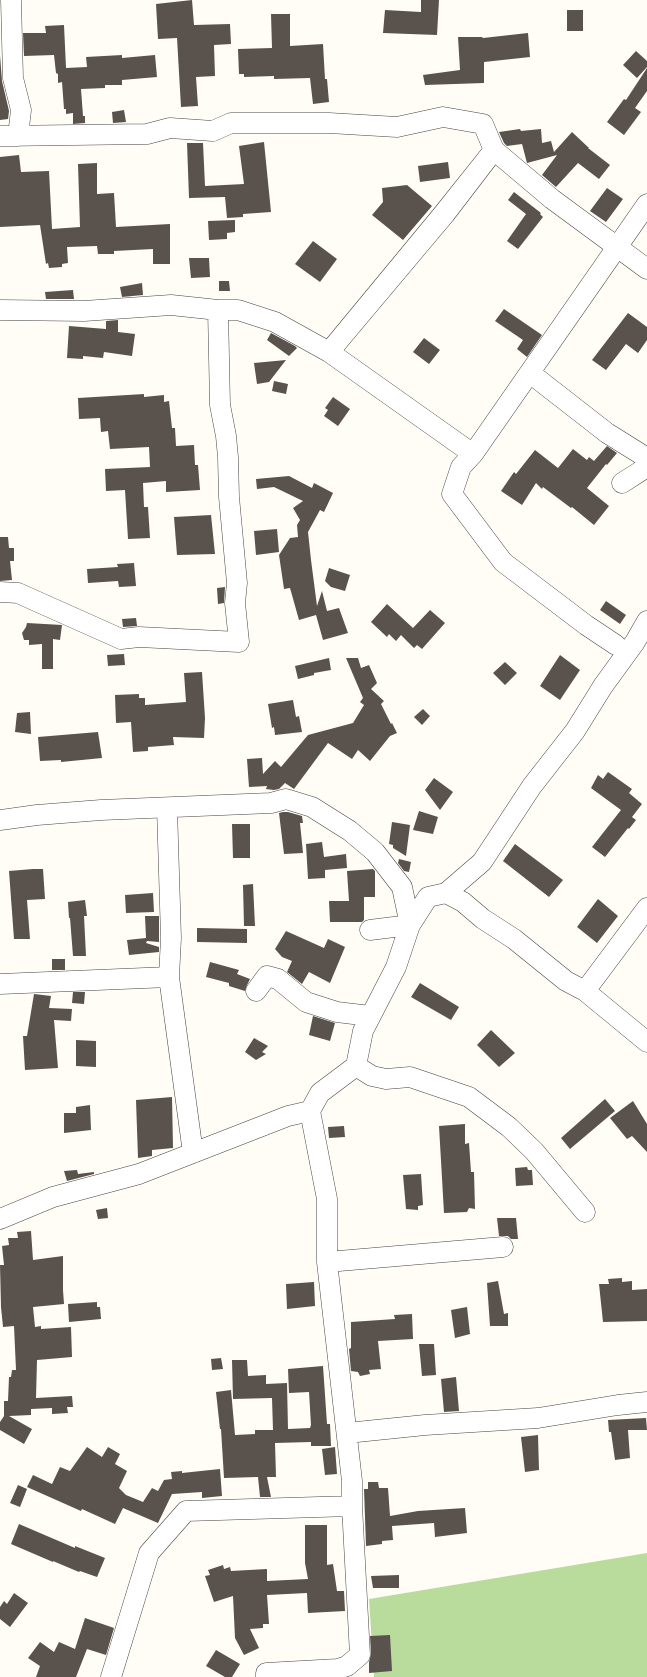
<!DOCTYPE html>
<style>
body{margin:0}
canvas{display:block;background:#fffdf5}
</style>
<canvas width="647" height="1677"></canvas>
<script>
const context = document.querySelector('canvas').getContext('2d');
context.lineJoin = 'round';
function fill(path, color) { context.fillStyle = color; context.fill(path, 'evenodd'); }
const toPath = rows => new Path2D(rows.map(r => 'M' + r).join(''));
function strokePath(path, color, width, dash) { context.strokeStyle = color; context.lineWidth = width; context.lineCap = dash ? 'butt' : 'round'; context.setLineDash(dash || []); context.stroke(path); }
fill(toPath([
 [647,1553,647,1677,374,1677,369,1599]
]), '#b9dc9c');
fill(toPath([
 [192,0,194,25,230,24,231,44,214,45,215,76,196,77,198,106,181,107,177,38,158,39,156,4],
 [421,0,439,0,437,35,383,33,385,10,421,12],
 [567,10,583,10,583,31,567,31],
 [271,14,290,14,290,46,323,44,325,79,327,79,329,102,313,104,310,78,274,79,274,76,244,77,244,74,239,74,238,49,272,48],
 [64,25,66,68,87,67,86,57,122,55,122,58,155,55,157,77,122,80,122,85,105,85,105,88,81,89,83,116,85,116,85,123,73,124,73,113,66,114,66,109,64,109,62,82,58,83,58,74,56,73,54,55,24,56,23,33,46,33,45,26],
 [528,33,530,57,484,62,484,83,425,85,423,75,460,70,458,37,482,37,483,38],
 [636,51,647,61,647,67,637,78,623,65],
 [0,55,2,81,9,111,8,119,0,120],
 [647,68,647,91,635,108,641,112,624,135,607,122,624,99,626,100],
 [124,110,126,122,113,123,112,112],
 [520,129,521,131,541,129,542,143,551,141,554,152,572,132,589,148,588,148,610,165,599,179,578,163,556,187,542,175,557,155,527,163,522,144,507,146,504,143,499,132],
 [264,142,271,212,243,214,243,217,227,218,225,197,189,198,187,143,203,143,205,186,244,184,239,146],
 [19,155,21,172,49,171,52,229,80,227,78,164,97,163,97,194,114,193,116,227,170,224,170,264,153,264,153,249,114,251,114,254,98,254,97,246,67,247,68,263,62,264,62,267,49,268,48,263,46,264,40,225,0,227,0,157],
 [448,162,450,178,420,182,418,166],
 [407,185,432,206,403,240,372,215,383,202,382,188],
 [607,188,623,199,606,222,590,211],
 [514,192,541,213,540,214,543,217,518,249,507,241,526,214,508,200],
 [235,220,235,232,227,233,227,239,209,240,208,221],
 [313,241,337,259,320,282,295,264],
 [189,258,209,258,210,277,191,278],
 [219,281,229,281,230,291,219,291],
 [142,283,143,295,122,297,120,287],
 [73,290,74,299,46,299,45,292],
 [504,309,542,335,527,357,517,349,523,340,495,321],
 [628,313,647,327,647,340,638,353,626,344,606,370,592,360],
 [118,320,118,332,135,334,132,356,104,352,103,358,83,356,83,359,67,358,69,326,106,329,106,321],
 [271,333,295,346,297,348,289,356,267,340],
 [424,338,440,350,429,364,413,352],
 [286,360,269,382,257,384,254,363],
 [274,381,288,384,286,394,272,391],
 [144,394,144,397,164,395,164,402,169,401,172,428,175,428,176,446,194,445,195,465,198,465,200,490,166,492,166,481,143,483,144,507,148,507,150,538,128,539,125,490,106,491,105,469,150,467,149,447,110,449,108,431,101,432,100,418,79,419,78,398],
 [333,397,350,409,338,426,324,416,328,410,325,408],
 [607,446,617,453,607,465,606,464,587,488,609,506,594,525,572,507,571,508,543,487,542,489,536,483,522,505,501,491,514,472,516,474,535,450,558,468,573,449,587,460,589,457,594,461],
 [289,476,312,488,314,483,333,493,324,512,320,510,308,532,311,560,317,606,322,591,327,611,339,608,348,633,323,640,316,615,299,620,290,588,284,589,279,555,290,538,298,537,297,525,300,520,293,508,303,501,274,487,257,489,256,479],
 [211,515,215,554,177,555,174,517],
 [277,529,279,552,256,555,254,531],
 [0,537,8,537,9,548,14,548,14,561,10,561,12,580,0,581],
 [134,563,136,586,119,587,118,581,88,583,87,569,118,567,117,564],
 [329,568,350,575,345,591,331,587,325,581],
 [225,587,224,603,218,604,217,588],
 [606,601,626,615,620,624,600,610],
 [387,604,413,628,430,610,445,623,422,649,417,645,414,648,401,635,396,641,389,634,387,637,371,622],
 [136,618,137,626,123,627,122,619],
 [27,623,62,625,60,640,53,639,53,669,42,669,42,644,29,645,29,640,24,640,22,633,26,627],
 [124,654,125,665,108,666,107,655],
 [560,655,580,670,560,700,540,686],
 [329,658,331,670,314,673,314,675,298,679,295,666],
 [346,658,358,658,361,668,369,665,377,683,371,689,384,701,381,704,391,724,392,723,397,733,390,736,370,761,358,750,352,759,328,743,294,789,285,783,279,789,274,790,266,789,267,786,249,787,247,759,262,758,263,774,275,761,281,767,308,735,353,723,364,705,360,702,363,698],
 [505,662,517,673,505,685,493,673],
 [202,672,205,718,204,738,173,737,174,745,148,747,148,751,133,752,131,722,116,723,115,695,139,694,139,698,145,698,145,705,186,702,184,673],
 [293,700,296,717,299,716,302,732,275,735,274,727,272,728,268,704],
 [423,709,430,716,422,725,414,717],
 [30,712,31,734,15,732,17,713],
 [98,732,102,758,61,762,61,760,40,761,38,737],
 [608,772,632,789,629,793,642,804,632,817,636,820,629,829,628,828,605,857,592,847,621,810,591,788,598,775,603,779],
 [434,778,453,792,440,810,425,790],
 [419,811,438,817,433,834,413,830],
 [283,812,288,812,302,816,303,823,300,823,303,853,284,854,279,813],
 [392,822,410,825,406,856,393,848,393,845,389,844],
 [232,824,250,824,250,858,233,858],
 [322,842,324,857,346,854,347,868,325,870,325,878,308,879,306,844],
 [515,844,563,880,549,897,503,861],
 [399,859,411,862,409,872,404,871,398,863],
 [33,869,43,869,45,899,27,900,30,939,14,939,9,871],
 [373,869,375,871,375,897,364,897,364,920,362,922,330,922,329,901,349,901,347,871],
 [253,884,255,926,244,926,243,885],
 [153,893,154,912,126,913,125,895],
 [598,899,618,916,597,943,577,927],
 [85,900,87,916,84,916,86,956,73,956,70,918,69,918,68,902],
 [145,916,159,916,159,942,147,941,146,943,159,947,159,952,129,955,127,940,146,938],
 [197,928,247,929,247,943,197,942],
 [286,931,324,948,328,939,345,947,330,983,309,972,302,984,287,972,292,961,282,957,275,949],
 [52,959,65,959,65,970,52,970],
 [210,962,239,970,237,974,250,979,247,985,245,991,229,986,229,983,206,977],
 [420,983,459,1007,451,1020,411,997],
 [73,992,85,992,84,1004,72,1003],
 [34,994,51,996,49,1008,72,1009,71,1021,54,1020,58,1068,25,1070,23,1036,27,1036],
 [313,1016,335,1023,330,1041,309,1035],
 [491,1030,515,1053,499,1067,477,1045],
 [254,1038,268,1046,262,1052,266,1054,256,1060,245,1052],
 [76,1040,96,1041,96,1067,76,1066],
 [172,1097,173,1148,152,1150,152,1156,138,1158,136,1100],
 [605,1099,615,1111,570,1149,561,1138],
 [633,1101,647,1124,647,1152,632,1136,627,1139,610,1118],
 [90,1105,91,1130,64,1133,64,1113,76,1113,76,1107],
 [465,1124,465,1144,469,1143,471,1172,474,1172,475,1209,469,1208,467,1212,444,1213,439,1126],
 [344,1126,345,1137,329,1138,328,1127],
 [527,1167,528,1170,532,1170,533,1185,516,1186,515,1168],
 [77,1170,78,1174,94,1172,94,1174,67,1181,64,1171],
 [421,1174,423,1205,418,1206,418,1210,406,1209,403,1175],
 [107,1208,108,1218,98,1219,96,1210],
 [497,1218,516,1218,518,1239,511,1239,508,1236,499,1236],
 [31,1231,33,1260,63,1256,63,1290,64,1304,33,1307,35,1327,41,1326,41,1329,71,1327,72,1357,37,1360,36,1398,72,1396,73,1407,67,1407,68,1413,52,1414,52,1408,31,1409,31,1415,9,1416,32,1429,24,1444,0,1430,0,1422,4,1416,4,1401,8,1401,9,1377,11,1377,12,1370,16,1370,14,1326,3,1327,1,1307,0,1265,4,1265,2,1246,9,1245,8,1238,18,1238,17,1232],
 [622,1278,622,1282,632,1281,632,1290,647,1289,647,1321,603,1322,599,1284,609,1284,608,1279],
 [498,1281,504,1314,508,1313,508,1326,490,1326,487,1283],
 [314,1282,315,1306,287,1309,286,1284],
 [97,1302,97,1307,100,1307,101,1319,69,1322,68,1304],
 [467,1307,470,1334,455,1338,451,1310],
 [412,1314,413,1339,378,1341,381,1369,369,1370,370,1374,360,1376,358,1372,351,1371,349,1349,351,1348,351,1322,395,1319,394,1315],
 [419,1344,434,1344,436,1375,422,1376],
 [221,1358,223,1369,212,1370,211,1359],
 [232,1360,247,1360,248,1376,266,1375,266,1384,287,1383,288,1429,310,1428,311,1425,309,1392,289,1393,288,1369,323,1366,327,1424,330,1424,331,1446,311,1446,311,1442,275,1443,276,1477,267,1477,271,1497,260,1497,258,1477,224,1478,221,1429,220,1429,216,1392,231,1390,235,1435,255,1434,255,1430,273,1430,272,1398,233,1399],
 [456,1377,459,1411,444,1412,441,1379],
 [646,1418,647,1430,628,1430,630,1458,615,1460,611,1432,609,1432,608,1420],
 [538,1435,539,1470,525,1472,521,1437],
 [87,1447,102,1457,108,1447,120,1454,115,1464,127,1471,119,1488,126,1495,143,1502,152,1488,158,1491,164,1480,172,1479,171,1472,182,1471,182,1473,220,1469,222,1496,202,1498,202,1492,172,1494,158,1523,123,1508,115,1524,82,1509,81,1511,27,1487,33,1475,52,1484,60,1467,70,1471],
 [335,1447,337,1474,325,1475,322,1449],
 [368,1482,378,1482,379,1488,388,1488,390,1516,418,1511,465,1508,467,1533,435,1537,434,1523,392,1526,393,1540,382,1541,382,1544,366,1546,364,1489,368,1489],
 [18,1485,27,1489,20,1507,10,1503],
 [19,1524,75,1548,75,1546,105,1558,97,1577,80,1571,79,1572,53,1561,53,1562,11,1544],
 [305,1525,327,1525,327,1565,333,1564,337,1591,344,1591,345,1611,308,1613,307,1593,267,1595,269,1624,263,1624,263,1628,250,1629,259,1648,244,1655,235,1638,233,1596,214,1602,205,1576,210,1575,208,1570,223,1565,224,1569,230,1567,231,1571,267,1569,267,1581,308,1579,305,1563],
 [399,1575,399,1588,373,1588,371,1576],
 [14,1593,28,1603,10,1627,0,1619,0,1607,4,1601,7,1604],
 [85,1618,114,1628,106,1655,87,1649,76,1677,36,1677,40,1666,28,1658,40,1642,54,1652,59,1642,75,1649],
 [390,1635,392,1671,369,1673,369,1662,371,1654,370,1636],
 [216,1650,240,1664,232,1677,225,1677,206,1666]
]), '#5a524d');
const minor = toPath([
 [11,0,13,78,21,110,18,136],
 [0,136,147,134,170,128,213,131,231,123,329,123,397,127,443,117,483,124,494,150,552,199,647,269],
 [494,150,445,214,329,352,443,214,494,150],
 [0,310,84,311,171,305,218,310,238,310,275,322,329,352,473,454,647,204],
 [530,373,607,433,647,458],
 [473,454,461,467,452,494,503,562,586,625,616,645],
 [622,483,647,467],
 [0,592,18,593,121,639,139,637,239,642,235,603,237,583,229,497,228,457,226,436,220,405,218,310],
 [167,808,171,938,169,977,193,1153],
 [0,820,37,815,101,810,271,803,286,799,312,807,350,831,375,852,402,887,410,925,428,897,446,893,482,862,532,786,575,731,603,686,635,642,647,621],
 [446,893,463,902,483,919,514,939,566,981,585,991,647,1042],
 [0,984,169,977],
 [256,991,267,976,278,979,306,1002,337,1012,370,1016],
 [585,991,647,908],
 [356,1066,372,1076,386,1079,410,1077,469,1097,509,1127,534,1151,585,1212],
 [0,1219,53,1197,139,1174,288,1116,310,1111,320,1093,356,1066,363,1031,396,967,410,925,370,930],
 [327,1262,503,1247],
 [347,1433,425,1425,538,1418,618,1405,647,1402],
 [111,1677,149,1553,186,1511,352,1506],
 [266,1677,266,1673,338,1669,347,1666,360,1655,352,1506,352,1481,327,1262,327,1199,310,1111]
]);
strokePath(minor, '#444', 21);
strokePath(minor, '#fff', 20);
</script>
